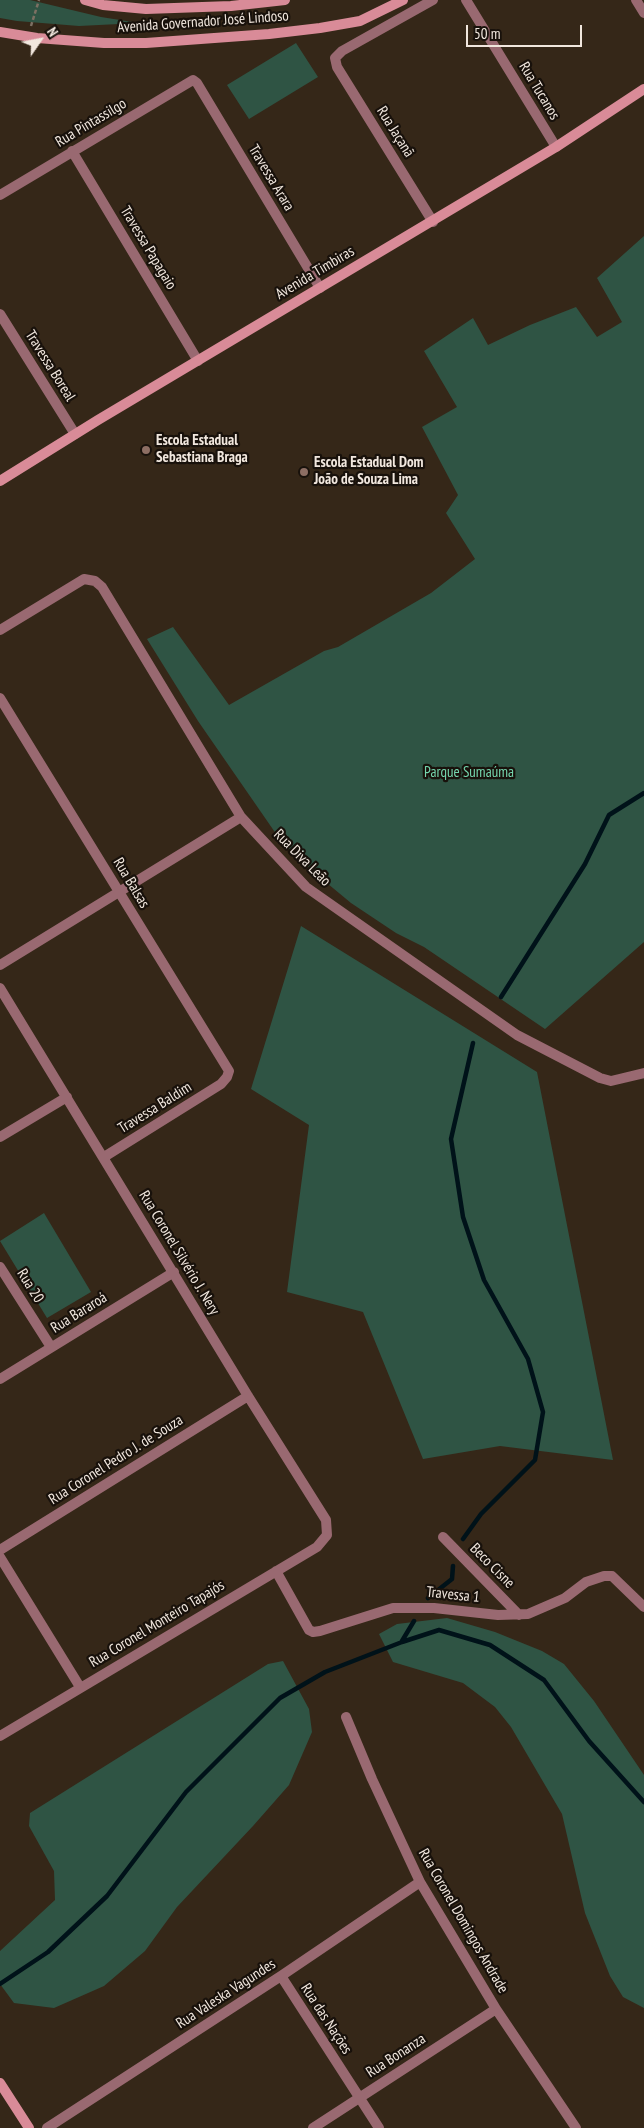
<!DOCTYPE html>
<meta charset="utf-8">
<style>
body{margin:0}
#map{position:relative;width:644px;height:2128px;overflow:hidden;background:#352718;font-family:"PT Sans Narrow",sans-serif}
canvas{display:block}
.north{position:absolute;left:15px;top:15px;width:50px;height:50px;-webkit-text-stroke:4px #18110b;paint-order:stroke;rotate:57deg;font-size:14px;font-weight:700;line-height:20px;text-align:center;color:#f1e7de}
.north::after{content:'';display:block;margin:auto;width:18px;height:22px;background:#f1e7de;clip-path:polygon(50% 0,100% 100%,50% 72%,0 100%)}
.scale{position:absolute;left:466px;top:25px;width:116px;height:22px;box-sizing:border-box;border:2px solid #f1e7de;border-top:0;padding-left:6px;font-size:15px;line-height:18px;white-space:nowrap;color:#f1e7de;-webkit-text-stroke:4px #18110b;paint-order:stroke}
</style>
<div id="map">
<canvas width="644" height="2128"></canvas>
<div class="north">N</div>
<div class="scale">50 m</div>
</div>
<script>
const context = document.querySelector('canvas').getContext('2d');
context.lineJoin = 'round';
function fill(path, color) { context.fillStyle = color; context.fill(path, 'evenodd'); }
const toPath = rows => new Path2D(rows.map(r => 'M' + r).join(''));
function strokePath(path, color, width, dash) { context.strokeStyle = color; context.lineWidth = width; context.lineCap = dash ? 'butt' : 'round'; context.setLineDash(dash || []); context.stroke(path); }
function write(font, color, halo, rows, align = 'center') {
  context.font = font + ' "PT Sans Narrow",sans-serif'; context.lineWidth = 4.5; context.setLineDash([]); context.textBaseline = 'middle'; context.strokeStyle = halo; context.fillStyle = color; for (const [text, x, y, turn = 0] of rows) {
    context.save(); context.translate(x, y); context.rotate((+turn || 0) * Math.PI / 180); context.textAlign = isNaN(turn) ? turn : align; if (halo) context.strokeText(text, 0, 0); context.fillText(text, 0, 0); context.restore();
  }
}
fill(toPath([
 [0,0,30,0,101,17,139,23,79,26,17,21,0,18],
 [296,43,318,77,249,119,227,85],
 [644,236,644,942,545,1029,424,947,396,933,351,903,310,869,281,841,198,721,147,639,173,627,229,705,324,651,338,647,431,593,475,559,446,513,458,495,422,427,457,407,424,351,473,318,488,345,530,325,576,307,597,337,622,322,597,278],
 [301,926,537,1072,613,1460,500,1446,423,1459,363,1312,287,1292,309,1125,251,1089],
 [44,1213,91,1292,47,1318,0,1241],
 [447,1618,495,1632,542,1651,564,1664,594,1701,644,1775,644,2008,623,1997,610,1976,585,1913,562,1814,511,1727,495,1707,463,1683,393,1662,379,1634,397,1624],
 [283,1661,309,1709,312,1732,289,1785,253,1826,177,1907,145,1951,104,1986,54,2008,14,2003,0,1984,0,1951,55,1900,54,1871,29,1826,30,1813,268,1664]
]), '#2f5444');
strokePath(toPath([
 [501,997,585,864,609,815,644,793],
 [463,1539,481,1514,535,1460,543,1412,528,1359,484,1280,463,1217,451,1139,473,1043],
 [428,1598,452,1579,453,1566],
 [402,1641,414,1621],
 [0,1984,48,1952,107,1896,186,1792,280,1698,325,1672,402,1642,439,1630,490,1645,544,1680,589,1741,644,1802]
]), '#001219', 4.5);
strokePath(toPath([
 [31,26,39,0]
]), '#7c7063', 2.5, [4, 2.5]);
strokePath(toPath([
 [466,0,556,147],
 [636,0,644,13],
 [72,151,198,361],
 [0,195,193,80,197,83,320,288],
 [433,222,337,67,335,58,342,51,433,0],
 [0,314,75,434],
 [0,630,84,579,95,581,102,587,241,817,306,887,517,1035,600,1078,611,1081,644,1073],
 [0,698,229,1071,227,1077,221,1084,104,1157],
 [0,965,241,817],
 [0,988,248,1396,326,1520,327,1535,317,1547,0,1736],
 [0,1137,67,1097],
 [0,1267,51,1347],
 [0,1379,174,1272],
 [443,1537,519,1615],
 [0,1550,248,1396],
 [0,1557,80,1687],
 [276,1571,309,1630,313,1632,320,1631,393,1608,434,1608,498,1615,528,1614,565,1598,586,1582,604,1576,612,1576,644,1607],
 [346,1717,372,1779,420,1882,496,2009,576,2128],
 [281,1976,379,2128],
 [47,2128,281,1976,420,1882],
 [313,2128,496,2009]
]), '#996971', 10);
strokePath(toPath([
 [85,0,103,5,146,9,231,6,285,0],
 [0,32,37,38,104,43,146,43,269,34,320,28,360,21,403,0],
 [0,481,98,420,556,147,644,89],
 [0,2083,29,2128]
]), '#d98b98', 10);
for (const [x, y, r, color] of [
 [146,450,5,"#8d6e63"],
 [304,472,5,"#8d6e63"]
]) { const dot = new Path2D(); dot.arc(x, y, r, 0, 2 * Math.PI); context.fillStyle = color; context.fill(dot); strokePath(dot, '#18110b', 2); }
write('15px', '#f1e7de', '#18110b', [
 ["Avenida Governador José Lindoso",203,22,-4],
 ["Rua Tucanos",539,91,59],
 ["Rua Pintassilgo",91,123,-31],
 ["Rua Jaçanã",395,132,58],
 ["Travessa Arara",271,178,59],
 ["Travessa Papagaio",148,248,59],
 ["Avenida Timbiras",315,273,-31],
 ["Travessa Boreal",50,366,58],
 ["Rua Diva Leão",302,858,45],
 ["Rua Balsas",131,883,59],
 ["Travessa Baldim",155,1108,-32],
 ["Rua Coronel Silvério J. Nery",179,1253,59],
 ["Rua 20",30,1286,58],
 ["Rua Bararoá",79,1313,-32],
 ["Rua Coronel Pedro J. de Souza",116,1460,-32],
 ["Beco Cisne",492,1566,45],
 ["Travessa 1",453,1595,6],
 ["Rua Coronel Monteiro Tapajós",157,1624,-31],
 ["Rua Coronel Domingos Andrade",463,1921,60],
 ["Rua Valeska Vagundes",226,1994,-33],
 ["Rua das Nações",326,2019,57],
 ["Rua Bonanza",396,2056,-33]
]);
write('bold 15px', '#f1e7de', '#18110b', [
 ["Escola Estadual",156,441],
 ["Sebastiana Braga",156,458],
 ["Escola Estadual Dom",314,463],
 ["João de Souza Lima",314,480]
], 'left');
write('15px', '#75d6ae', '#18110b', [
 ["Parque Sumaúma",469,773]
]);
</script>
